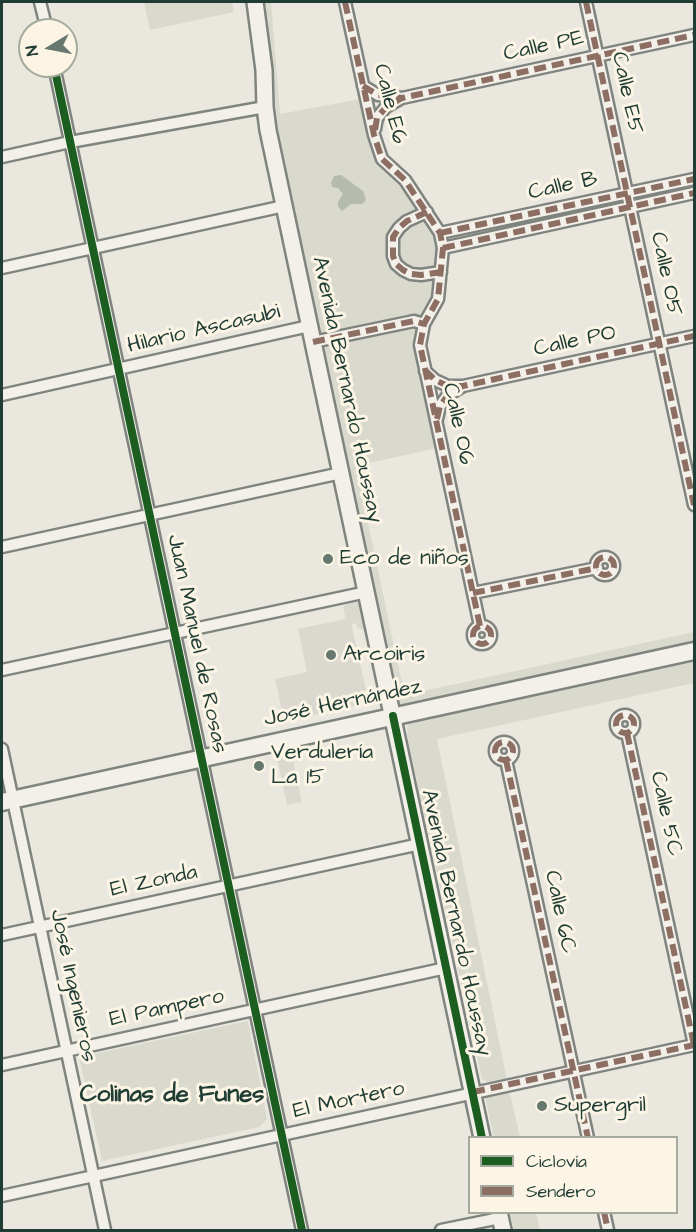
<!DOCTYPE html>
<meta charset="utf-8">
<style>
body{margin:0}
#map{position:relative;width:696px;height:1232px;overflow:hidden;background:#eae7df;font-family:"Architects Daughter",sans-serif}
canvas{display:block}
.frame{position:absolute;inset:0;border:3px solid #1f3d34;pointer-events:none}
.legend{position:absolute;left:468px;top:1136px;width:210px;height:78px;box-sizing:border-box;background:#fcf5e5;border:2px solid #a4ab9e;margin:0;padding:8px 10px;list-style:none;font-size:18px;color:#1f3d34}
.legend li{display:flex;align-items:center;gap:12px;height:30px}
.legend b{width:30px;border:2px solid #a4ab9e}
.north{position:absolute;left:18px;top:18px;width:60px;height:60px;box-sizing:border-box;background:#fcf5e5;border:2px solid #a4ab9e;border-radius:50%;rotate:260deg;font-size:16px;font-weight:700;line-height:24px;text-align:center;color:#1f3d34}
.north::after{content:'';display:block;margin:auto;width:21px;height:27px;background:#667870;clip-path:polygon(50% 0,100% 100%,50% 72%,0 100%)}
</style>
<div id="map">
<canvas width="696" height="1232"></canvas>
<div class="frame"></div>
<ul class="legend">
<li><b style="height:8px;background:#1b5e20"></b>Ciclovía</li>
<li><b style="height:8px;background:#8d6e63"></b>Sendero</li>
</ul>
<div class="north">N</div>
</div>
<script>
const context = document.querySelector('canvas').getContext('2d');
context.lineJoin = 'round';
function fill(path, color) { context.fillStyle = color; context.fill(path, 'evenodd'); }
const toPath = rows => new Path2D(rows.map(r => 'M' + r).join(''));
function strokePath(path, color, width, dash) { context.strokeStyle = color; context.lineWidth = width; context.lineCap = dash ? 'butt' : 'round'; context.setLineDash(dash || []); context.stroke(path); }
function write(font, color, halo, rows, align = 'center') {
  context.font = font + ' "Architects Daughter",sans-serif'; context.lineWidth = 6; context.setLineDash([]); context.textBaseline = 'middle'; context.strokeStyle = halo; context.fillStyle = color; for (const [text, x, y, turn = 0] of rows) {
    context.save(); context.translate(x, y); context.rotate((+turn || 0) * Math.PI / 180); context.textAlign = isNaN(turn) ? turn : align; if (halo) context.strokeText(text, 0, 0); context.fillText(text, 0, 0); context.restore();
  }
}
fill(toPath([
 [350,618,369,703,284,721,275,679,307,672,298,629],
 [292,755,302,802,287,805,277,758]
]), '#dbd9cf');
fill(toPath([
 [144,2,232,2,234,12,150,30],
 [255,2,271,2,280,114,366,98,382,159,440,233,694,179,694,193,443,248,441,282,420,345,441,447,356,466,403,688,410,694,694,632,694,651,393,716,277,177],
 [357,602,361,604,366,631,357,627,356,623,351,624,346,620,343,607,345,605],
 [694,659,694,683,437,739,507,1080,493,1083,485,1081,482,1079,409,745,407,732,408,723,413,719],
 [248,1021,267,1119,259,1127,102,1161,79,1057],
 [504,1091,510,1094,520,1137,494,1137,485,1097],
 [510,1213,536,1213,540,1230,514,1230]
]), '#dad9cd');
fill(toPath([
 [341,175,363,191,366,200,362,204,351,204,342,211,338,207,338,202,343,194,338,188,332,187,331,182,334,176]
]), '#b6bbaf');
const minor = toPath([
 [40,2,47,30],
 [345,2,374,135,382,159,405,180,440,233,443,248,438,299,424,324,420,345,480,626],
 [586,2,694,505],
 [54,66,302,1230],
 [363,86,378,95,402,98],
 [375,129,377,118,386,107,402,98,694,35],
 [2,157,70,142,265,107],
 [427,212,407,221,399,228,393,237,393,256,396,264,403,270,411,274,421,275,441,272],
 [440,233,694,179],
 [443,248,694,193],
 [2,268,284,206],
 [313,342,414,321,424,324],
 [425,371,435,380,448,386,463,386,694,336],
 [2,395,309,326],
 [437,419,440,406,448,395,463,386],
 [2,547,341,473],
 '596 566a9 9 0 1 1 18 0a9 9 0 1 1-18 0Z',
 [473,593,597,568],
 '473 635a9 9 0 1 1 18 0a9 9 0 1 1-18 0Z',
 [2,670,367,592],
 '616 724a9 9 0 1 1 18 0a9 9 0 1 1-18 0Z',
 [627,733,694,1045],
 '495 751a9 9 0 1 1 18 0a9 9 0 1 1-18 0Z',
 [2,749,105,1230],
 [506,760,588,1138],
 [2,935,420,844],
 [2,1065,446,968],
 [2,1196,694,1045],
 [604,1212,608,1230],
 [441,1230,500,1218]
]);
const secondary = toPath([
 [255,2,264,70,265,107,268,130,482,1138],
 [499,1212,503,1230]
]);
const primary = toPath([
 [2,802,694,651]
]);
strokePath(minor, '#80847f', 15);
strokePath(secondary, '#80847f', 20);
strokePath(primary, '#80847f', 21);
strokePath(minor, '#f3f0ea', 10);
strokePath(secondary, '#f3f0ea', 15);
strokePath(primary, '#f3f0ea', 16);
strokePath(toPath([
 [345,2,374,135,382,159,405,180,440,233,443,248,438,299,424,324,420,345,480,626],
 [586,2,694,505],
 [363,86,378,95,402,98],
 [375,130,377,118,386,107,402,98,694,35],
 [427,212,407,221,399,228,393,237,393,256,396,264,403,270,411,274,421,275,441,272],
 [440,233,694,179],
 [443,248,694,193],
 [313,342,414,321,424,324],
 [425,370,435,380,448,386,463,386,694,336],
 [437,419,440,406,448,395,463,386],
 '596 566a9 9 0 1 1 18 0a9 9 0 1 1-18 0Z',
 [473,593,597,568],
 '473 635a9 9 0 1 1 18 0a9 9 0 1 1-18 0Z',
 '616 724a9 9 0 1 1 18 0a9 9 0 1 1-18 0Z',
 [627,733,694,1045],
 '495 751a9 9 0 1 1 18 0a9 9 0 1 1-18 0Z',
 [506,760,588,1138],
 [473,1092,694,1045],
 [604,1212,608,1230]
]), '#8d6e63', 6, [12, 6]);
strokePath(toPath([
 [54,66,302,1230],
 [393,716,482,1138]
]), '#1b5e20', 8);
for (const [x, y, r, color] of [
 [328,559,6,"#667870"],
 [331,655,6,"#667870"],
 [259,766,6,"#667870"],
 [542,1106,6,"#667870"]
]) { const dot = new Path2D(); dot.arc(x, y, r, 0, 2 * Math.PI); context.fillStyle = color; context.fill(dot); strokePath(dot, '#fcf5e5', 2); }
write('22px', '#1f3d34', '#fcf5e5', [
 ["Calle PE",544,47,-12],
 ["Calle E5",626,93,78],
 ["Calle E6",389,104,76],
 ["Calle B",563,187,-12],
 ["Calle O5",665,274,78],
 ["Hilario Ascasubi",204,330,-13],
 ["Calle PO",575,342,-12],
 ["Avenida Bernardo Houssay",346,390,78],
 ["Calle O6",457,424,78],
 ["Juan Manuel de Rosas",196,644,78],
 ["José Hernández",343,704,-12],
 ["Calle 5C",665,814,78],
 ["El Zonda",154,882,-12],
 ["Calle 6C",559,912,78],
 ["Avenida Bernardo Houssay",455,923,78],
 ["José Ingenieros",72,986,78],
 ["El Pampero",167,1009,-12],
 ["El Mortero",349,1101,-12]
]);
write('22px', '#1f3d34', '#fcf5e5', [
 ["Eco de niños",340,559],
 ["Arcoiris",343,655],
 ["Verdulería",271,753],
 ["La 15",271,778],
 ["Supergril",554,1106]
], 'left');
write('bold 24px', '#1f3d34', '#fcf5e5', [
 ["Colinas de Funes",172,1096]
]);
</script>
